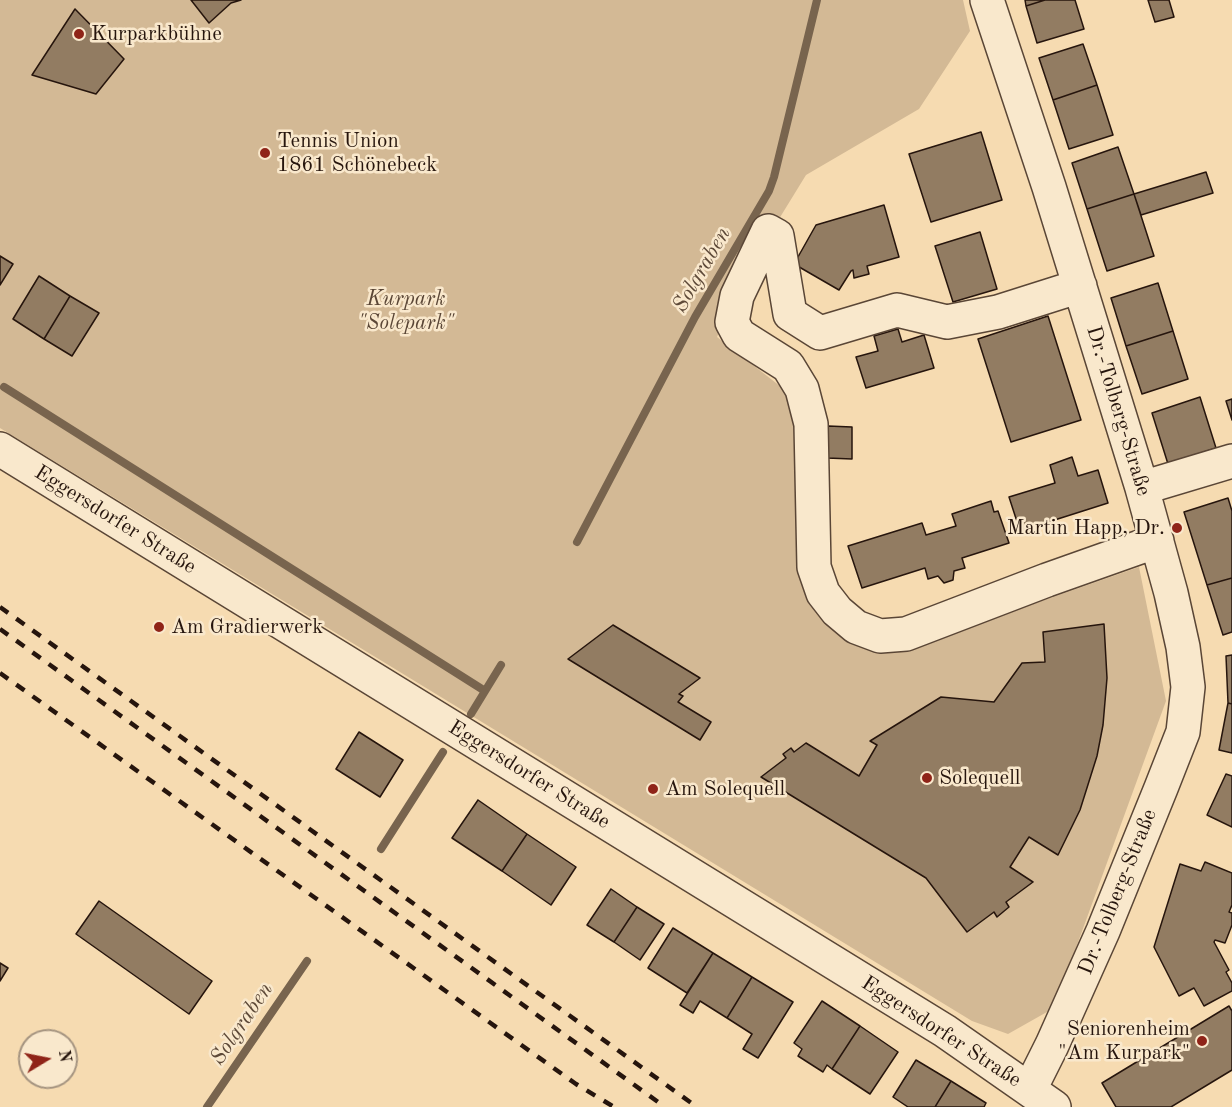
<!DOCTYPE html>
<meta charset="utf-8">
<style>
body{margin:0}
#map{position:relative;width:1232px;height:1107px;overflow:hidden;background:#f6dbb1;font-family:"Old Standard TT",serif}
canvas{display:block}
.north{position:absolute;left:18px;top:1029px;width:60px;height:60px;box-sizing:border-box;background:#f9e8cc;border:2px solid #a59480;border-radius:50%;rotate:80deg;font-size:16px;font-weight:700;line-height:24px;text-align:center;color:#26150d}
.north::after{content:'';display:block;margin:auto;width:21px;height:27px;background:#8f2418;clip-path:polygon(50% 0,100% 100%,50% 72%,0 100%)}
</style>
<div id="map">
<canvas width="1232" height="1107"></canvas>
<div class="north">N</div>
</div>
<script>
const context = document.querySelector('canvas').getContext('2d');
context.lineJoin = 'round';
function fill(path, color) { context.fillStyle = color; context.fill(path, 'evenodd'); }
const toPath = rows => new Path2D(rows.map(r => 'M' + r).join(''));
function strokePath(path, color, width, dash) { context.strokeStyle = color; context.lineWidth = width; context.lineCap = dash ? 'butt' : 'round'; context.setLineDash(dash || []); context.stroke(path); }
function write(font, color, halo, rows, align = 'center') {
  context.font = font + ' "Old Standard TT",serif'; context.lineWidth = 5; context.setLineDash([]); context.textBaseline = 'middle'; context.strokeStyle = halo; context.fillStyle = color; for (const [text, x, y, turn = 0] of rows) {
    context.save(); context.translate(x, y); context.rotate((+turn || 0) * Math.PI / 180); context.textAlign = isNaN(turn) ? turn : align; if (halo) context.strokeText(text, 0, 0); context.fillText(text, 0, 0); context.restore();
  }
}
fill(toPath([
 [0,0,963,0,970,31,919,109,806,175,739,284,717,337,794,397,842,632,896,652,1139,567,1166,701,1054,1008,1008,1034,972,1021,0,428]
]), '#d3b995');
strokePath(toPath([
 [4,387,485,691],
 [577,542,695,317,769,191,774,177,817,0],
 [471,714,501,665],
 [381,849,443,752],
 [207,1107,307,961]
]), '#78644e', 8);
const building = toPath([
 [191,0,241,0,231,3,209,23,191,0],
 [1025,0,1045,0,1026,6,1025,0],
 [1045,0,1075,0,1084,29,1037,43,1026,6,1045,0],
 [1148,0,1169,0,1174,17,1155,22,1148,0],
 [75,9,124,59,96,94,32,75,75,9],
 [1083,44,1097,85,1053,100,1039,58,1083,44],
 [1097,85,1113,135,1069,149,1053,100,1097,85],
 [981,132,1002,200,931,222,909,154,981,132],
 [1118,147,1134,194,1087,209,1072,163,1118,147],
 [1206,172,1213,193,1141,215,1134,194,1206,172],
 [1134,194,1154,256,1107,271,1087,209,1134,194],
 [884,205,899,257,867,266,869,274,854,278,853,270,851,271,839,290,794,264,816,225,884,205],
 [980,232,997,289,953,302,935,246,980,232],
 [0,256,13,264,0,285,0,256],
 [39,276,70,296,44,339,13,319,39,276],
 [1158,283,1173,331,1126,346,1111,298,1158,283],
 [70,296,99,313,72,356,44,339,70,296],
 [1048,316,1081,420,1011,442,978,339,1048,316],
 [898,329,902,342,924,335,934,368,866,388,856,357,878,351,874,336,898,329],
 [1173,331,1188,379,1142,394,1126,346,1173,331],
 [1200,397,1216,448,1168,464,1152,413,1200,397],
 [1232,399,1232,420,1226,401,1232,399],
 [828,426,852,427,852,459,827,458,828,426],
 [1072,457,1078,476,1098,470,1108,503,1020,531,1009,497,1055,483,1050,465,1072,457],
 [1228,498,1232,511,1232,578,1207,585,1184,512,1228,498],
 [991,501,994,512,998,511,1009,543,962,558,965,568,954,571,953,580,944,583,938,576,928,579,925,568,862,588,848,546,922,523,926,535,956,526,952,514,991,501],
 [1232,578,1232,632,1223,635,1207,585,1232,578],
 [1104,624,1107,678,1103,725,1097,756,1080,810,1058,855,1029,837,1010,867,1033,882,1006,902,1009,907,997,917,994,912,967,932,926,878,761,777,786,758,783,754,791,748,794,752,806,743,859,776,877,745,870,741,941,697,994,702,1022,663,1045,662,1043,632,1104,624],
 [613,625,700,678,679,694,683,696,678,702,711,722,700,740,568,659,613,625],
 [1232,655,1232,704,1228,703,1226,656,1232,655],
 [1228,703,1232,704,1232,753,1219,750,1228,703],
 [359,732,403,760,380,797,336,769,359,732],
 [1226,774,1232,776,1232,827,1207,815,1226,774],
 [478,800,527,834,502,871,452,838,478,800],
 [527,834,576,867,551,905,502,871,527,834],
 [1205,862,1232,873,1232,905,1229,912,1232,913,1232,925,1225,943,1215,940,1214,942,1229,970,1226,972,1232,983,1232,991,1204,1006,1194,988,1179,996,1154,947,1180,864,1201,871,1205,862],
 [611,889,637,907,614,942,587,925,611,889],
 [99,901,212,981,189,1014,76,934,99,901],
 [637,907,664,924,640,960,614,942,637,907],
 [673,928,713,953,687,993,648,968,673,928],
 [713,953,752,977,727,1018,700,1001,693,1013,680,1005,713,953],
 [0,963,8,968,0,981,0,963],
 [752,977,793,1002,758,1058,743,1049,752,1034,727,1018,752,977],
 [822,1001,860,1026,832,1069,827,1065,823,1072,798,1056,802,1049,794,1043,822,1001],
 [1229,1006,1232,1011,1232,1070,1171,1107,1116,1107,1102,1083,1229,1006],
 [860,1026,898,1052,870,1094,832,1069,860,1026],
 [916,1060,951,1081,935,1107,908,1107,893,1097,916,1060],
 [951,1081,986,1103,984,1107,935,1107,951,1081]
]);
fill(building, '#927c62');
strokePath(building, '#26150d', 1.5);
const minor = toPath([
 [987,0,1049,187,1142,488,1171,593,1183,647,1188,687,1183,732,1161,788,1103,931,1052,1045,1030,1089],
 [1080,286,998,312,947,322,897,310,820,333,790,314,777,236,768,231,737,296,732,322,739,335,788,366,802,389,811,424,814,567,823,593,837,611,856,627,880,636,906,634,1047,580,1157,541],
 [0,449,945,1031,1054,1107],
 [1142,488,1232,461]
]);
strokePath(minor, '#5a4636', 36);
strokePath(minor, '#f9e8cc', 33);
strokePath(toPath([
 [0,607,697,1107],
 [0,629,665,1107],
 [0,673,576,1084,614,1107]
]), '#26150d', 4.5, [10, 10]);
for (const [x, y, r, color] of [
 [79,34,6,"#8f2418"],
 [265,153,6,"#8f2418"],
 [1177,528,6,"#8f2418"],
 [159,627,6,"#8f2418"],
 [927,778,6,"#8f2418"],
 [653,789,6,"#8f2418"],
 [1202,1041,6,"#8f2418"]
]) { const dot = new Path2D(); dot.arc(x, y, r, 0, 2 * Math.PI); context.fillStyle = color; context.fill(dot); strokePath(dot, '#f9e8cc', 2); }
write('21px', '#26150d', '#f9e8cc', [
 ["Kurparkbühne",91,34],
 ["Tennis Union",277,141],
 ["1861 Schönebeck",277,165],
 ["Martin Happ, Dr.",1165,528,"right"],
 ["Am Gradierwerk",171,627],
 ["Solequell",939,778],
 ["Am Solequell",665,789],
 ["Seniorenheim",1190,1029,"right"],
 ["\"Am Kurpark\"",1190,1053,"right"]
], 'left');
write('italic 21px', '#5a4636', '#f9e8cc', [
 ["Kurpark",406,299],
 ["\"Solepark\"",406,323]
]);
write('21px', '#26150d', '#f9e8cc', [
 ["Dr.-Tolberg-Straße",1118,411,73],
 ["Eggersdorfer Straße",115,520,32],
 ["Eggersdorfer Straße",529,775,32],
 ["Dr.-Tolberg-Straße",1118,892,-68],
 ["Eggersdorfer Straße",941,1032,33]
]);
write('italic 22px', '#5d4938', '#f9e8cc', [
 ["Solgraben",702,270,-60],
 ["Solgraben",242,1024,-56]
]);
</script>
